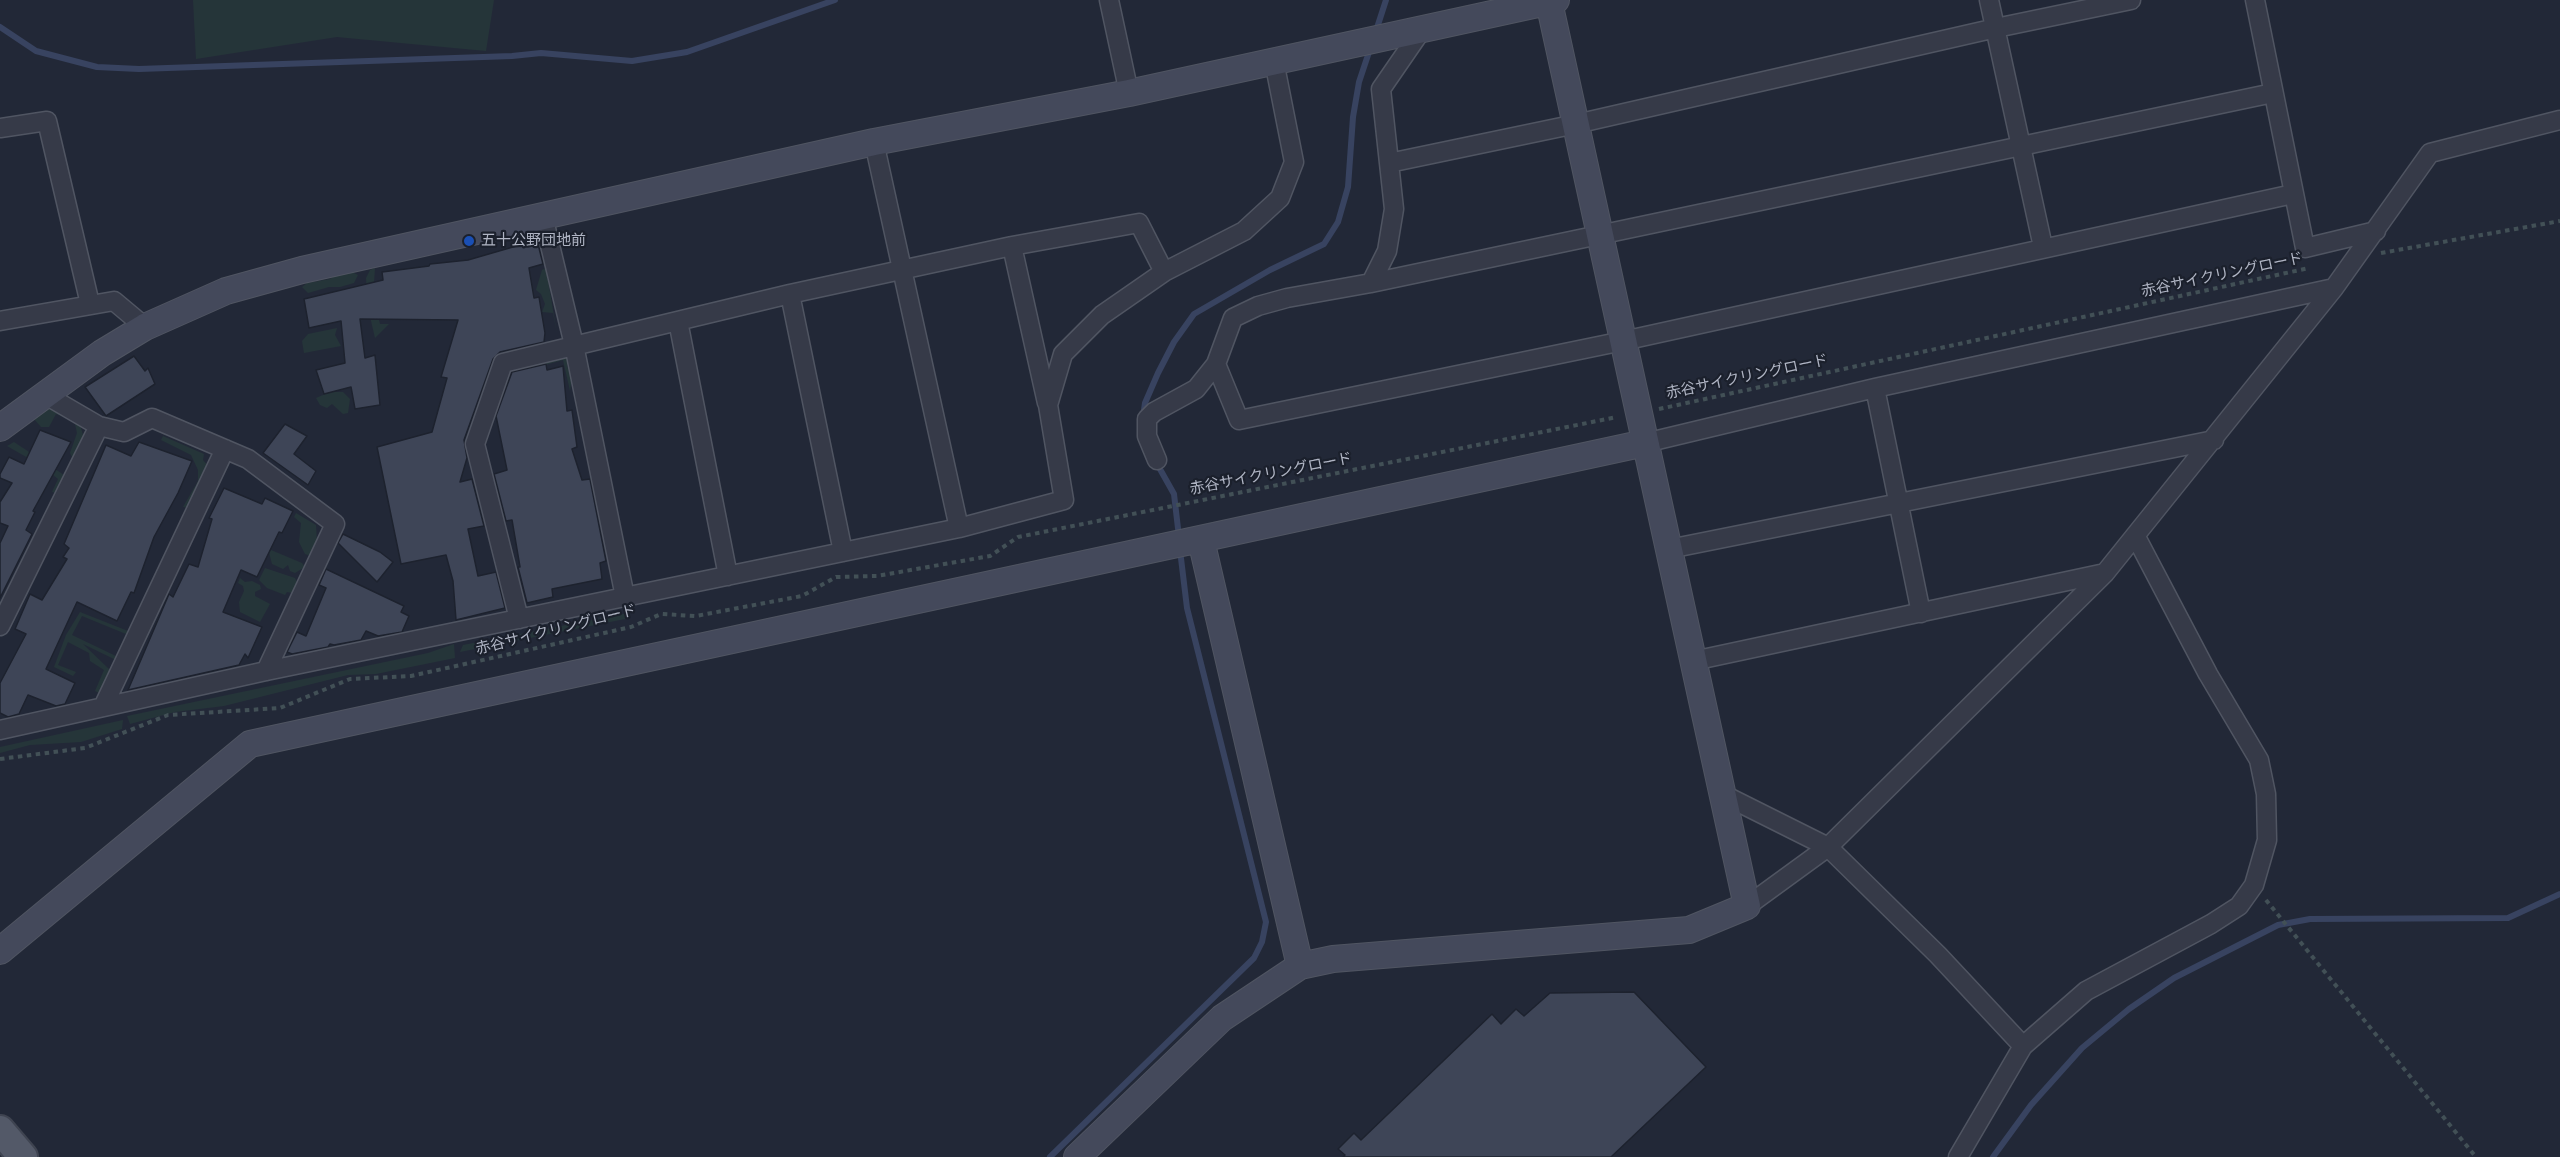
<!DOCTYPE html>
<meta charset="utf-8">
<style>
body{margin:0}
canvas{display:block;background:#222837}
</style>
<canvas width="2560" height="1157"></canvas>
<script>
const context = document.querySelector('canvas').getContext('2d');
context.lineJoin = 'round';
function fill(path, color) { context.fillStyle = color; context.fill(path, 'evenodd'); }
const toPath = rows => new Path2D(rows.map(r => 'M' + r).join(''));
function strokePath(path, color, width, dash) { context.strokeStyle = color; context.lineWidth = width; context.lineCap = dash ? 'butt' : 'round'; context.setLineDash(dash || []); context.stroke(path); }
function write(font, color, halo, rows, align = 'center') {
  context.font = font + ' "Noto Sans","Noto Sans JP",sans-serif'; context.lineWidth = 4.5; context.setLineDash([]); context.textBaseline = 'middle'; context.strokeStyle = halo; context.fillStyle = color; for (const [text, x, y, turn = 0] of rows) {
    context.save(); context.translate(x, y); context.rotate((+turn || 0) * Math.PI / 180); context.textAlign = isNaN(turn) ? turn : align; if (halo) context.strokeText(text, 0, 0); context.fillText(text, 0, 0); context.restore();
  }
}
fill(toPath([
 [193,0,494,0,486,51,337,37,196,59],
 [375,268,374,283,379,320,380,324,389,324,375,338,368,308,366,278,370,270],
 [546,268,557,334,553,313,542,312,545,304,541,294,536,290,542,270],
 [352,272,358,275,354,283,340,287,329,287,308,293,302,287,307,283,330,279,336,274],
 [337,328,335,335,341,346,304,353,302,341,308,334],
 [567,356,569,358,567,366,572,377,570,391,563,360,520,372,513,369],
 [330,392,343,392,350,399,348,413,343,414,332,404,327,408,320,405,316,398],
 [52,405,79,420,84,439,76,456,72,457,70,453,77,433,75,424,68,418,56,414,49,427,41,427,34,419],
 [163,436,204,454,203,460,209,467,190,508,183,507,198,481,198,470,191,455,161,440],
 [14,442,64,475,56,493,52,492,58,479,42,466,7,446],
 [296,513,316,525,317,543,311,556,305,554,299,542,301,523,294,517],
 [271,550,302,563,305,567,295,573,290,571,288,565,283,569,272,564,269,552],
 [265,568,295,578,298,584,292,593,287,592,285,595,267,588,259,580],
 [240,578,245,582,252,581,260,585,261,589,255,592,255,596,270,604,260,622,240,612,239,602,244,591,243,586,238,583],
 [80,612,128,631,126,634,82,616,72,635,118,657,116,660,83,644,110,670,99,693,95,691,104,670,90,661,89,653,68,642,58,665,76,672,73,676,54,667,66,635],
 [628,613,625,619,460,652,463,645],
 [454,644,455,658,376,674,348,675,224,706,175,712,130,724,127,716,428,653],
 [123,720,122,729,81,742,30,745,0,753,0,747]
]), '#253539');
strokePath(toPath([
 [0,27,36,51,97,67,139,69,512,56,541,53,632,61,687,52,835,0],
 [1375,34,1386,0],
 [1143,417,1145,403,1158,373,1174,342,1194,314,1270,270,1324,244,1338,222,1348,187,1353,117,1359,82,1371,46],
 [1156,462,1174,494,1179,537],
 [1050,1157,1254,958,1262,942,1266,922,1187,608,1180,550],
 [1993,1157,2031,1105,2082,1048,2129,1009,2174,978,2278,925,2310,919,2508,918,2560,894]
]), '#384360', 6);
const building = toPath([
 [537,240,543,264,529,268,534,298,539,297,545,333,544,342,500,352,493,359,464,440,467,458,460,482,472,479,484,526,468,529,478,576,496,572,505,608,456,620,453,581,446,555,401,564,377,447,432,432,447,378,441,377,458,320,360,319,365,358,375,355,380,405,355,409,351,387,324,394,316,370,345,363,341,321,309,328,304,299,383,280,382,272,429,266,430,264,468,260,537,240],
 [134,356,145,371,148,368,155,384,106,416,85,387,134,356],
 [546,364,547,370,563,366,567,411,572,410,577,447,572,449,582,480,590,479,606,561,600,563,602,579,552,589,553,597,527,603,518,567,520,567,512,520,506,521,494,474,507,470,496,416,512,372,546,364],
 [285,424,307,436,294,454,316,471,308,485,263,453,285,424],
 [40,430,71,442,33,511,35,512,26,530,32,534,0,598,0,543,8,526,0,523,0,502,12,483,0,478,0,474,9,457,24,464,40,430],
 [139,442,192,461,178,493,154,537,134,593,131,592,117,621,77,602,46,669,75,683,65,704,56,706,28,695,19,714,8,717,0,713,0,683,26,634,15,629,30,594,42,600,67,559,63,557,69,548,64,544,106,445,131,456,139,442],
 [224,488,262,504,265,498,293,511,282,533,279,532,257,577,241,570,223,612,262,627,248,658,245,654,239,665,128,690,169,594,173,597,189,564,198,567,212,519,209,518,224,488],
 [343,534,380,552,393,562,377,582,338,543,343,534],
 [326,569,404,606,401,612,409,616,402,632,378,636,366,631,361,640,334,645,330,644,328,647,292,654,287,652,297,632,306,636,326,588,319,585,326,569],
 [1634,992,1706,1067,1611,1157,1343,1157,1345,1155,1338,1149,1354,1133,1361,1140,1492,1014,1501,1024,1516,1009,1524,1016,1550,993,1634,992]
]);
fill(building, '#3e4557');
strokePath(building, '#1d222e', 1.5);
const street = toPath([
 [1109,0,1129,93],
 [1989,0,2043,247],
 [2255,0,2305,248,2376,231],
 [1423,28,1381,89,1394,209,1387,251,1371,283,1287,298,1258,306,1233,318,1216,364,1239,420,1623,341,2293,194],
 [0,128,47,121,90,304],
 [874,142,959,528],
 [1389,163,1576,124,1996,28,2131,0],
 [543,216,574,345,625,597],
 [1012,246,1047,403],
 [1371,283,2273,93],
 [790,294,843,552],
 [0,321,114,301,145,327],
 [678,321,728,576],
 [1875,388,1921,613],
 [44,394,99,426,124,432,152,418,248,459,335,524,266,671],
 [1645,443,1875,388,2334,288],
 [1157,460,1147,436,1147,419,1154,412,1196,389,1216,364],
 [1669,549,2214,440],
 [519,619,475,444,503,363,790,294,1012,246,1139,223,1164,272],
 [0,626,99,426],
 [1693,661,2105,573],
 [103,707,225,449],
 [0,730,266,671,959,528,1064,500,1048,405,1063,354,1102,315,1164,272,1244,231,1280,198,1294,162,1274,61],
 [1722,794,1828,847,1938,955,2023,1046],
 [1747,906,1828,847,2105,573,2334,288,2430,153,2560,120],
 [1958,1157,2023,1046,2086,991,2211,924,2239,906,2254,885,2267,840,2266,794,2259,760,2208,674,2136,537]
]);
const secondary = toPath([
 [0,428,102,353,145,327,226,291,302,270,874,142,1129,93,1556,0],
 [1201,540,1300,966],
 [0,951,250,744,1645,443],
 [1077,1157,1222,1018,1300,966,1333,959,1689,930,1747,906,1549,2]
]);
const primary = toPath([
 [0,1130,23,1157]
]);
strokePath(street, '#505562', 21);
strokePath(secondary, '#505562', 28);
strokePath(primary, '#3f4451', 32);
strokePath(toPath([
 [2381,253,2560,221],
 [1659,409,2309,268],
 [0,759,85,748,168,715,280,708,350,679,411,676,631,627,661,614,696,616,802,596,836,577,877,576,990,556,1018,537,1617,417],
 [2266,900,2476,1157]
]), '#425056', 4, [4.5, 4.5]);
strokePath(street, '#363a48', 18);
strokePath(secondary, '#44495b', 26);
strokePath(primary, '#535968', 28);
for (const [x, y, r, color] of [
 [469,241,6,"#1a4fb4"]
]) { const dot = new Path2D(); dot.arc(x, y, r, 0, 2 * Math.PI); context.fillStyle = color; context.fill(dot); strokePath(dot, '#1b202c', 2); }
write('15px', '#b0b5c4', '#1b202c', [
 ["五十公野団地前",481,241]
], 'left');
write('15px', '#b0b5c4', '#1b202c', [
 ["赤谷サイクリングロード",2222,275,-12],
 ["赤谷サイクリングロード",1747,377,-12],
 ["赤谷サイクリングロード",1271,474,-11],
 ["赤谷サイクリングロード",556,630,-14]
]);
</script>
